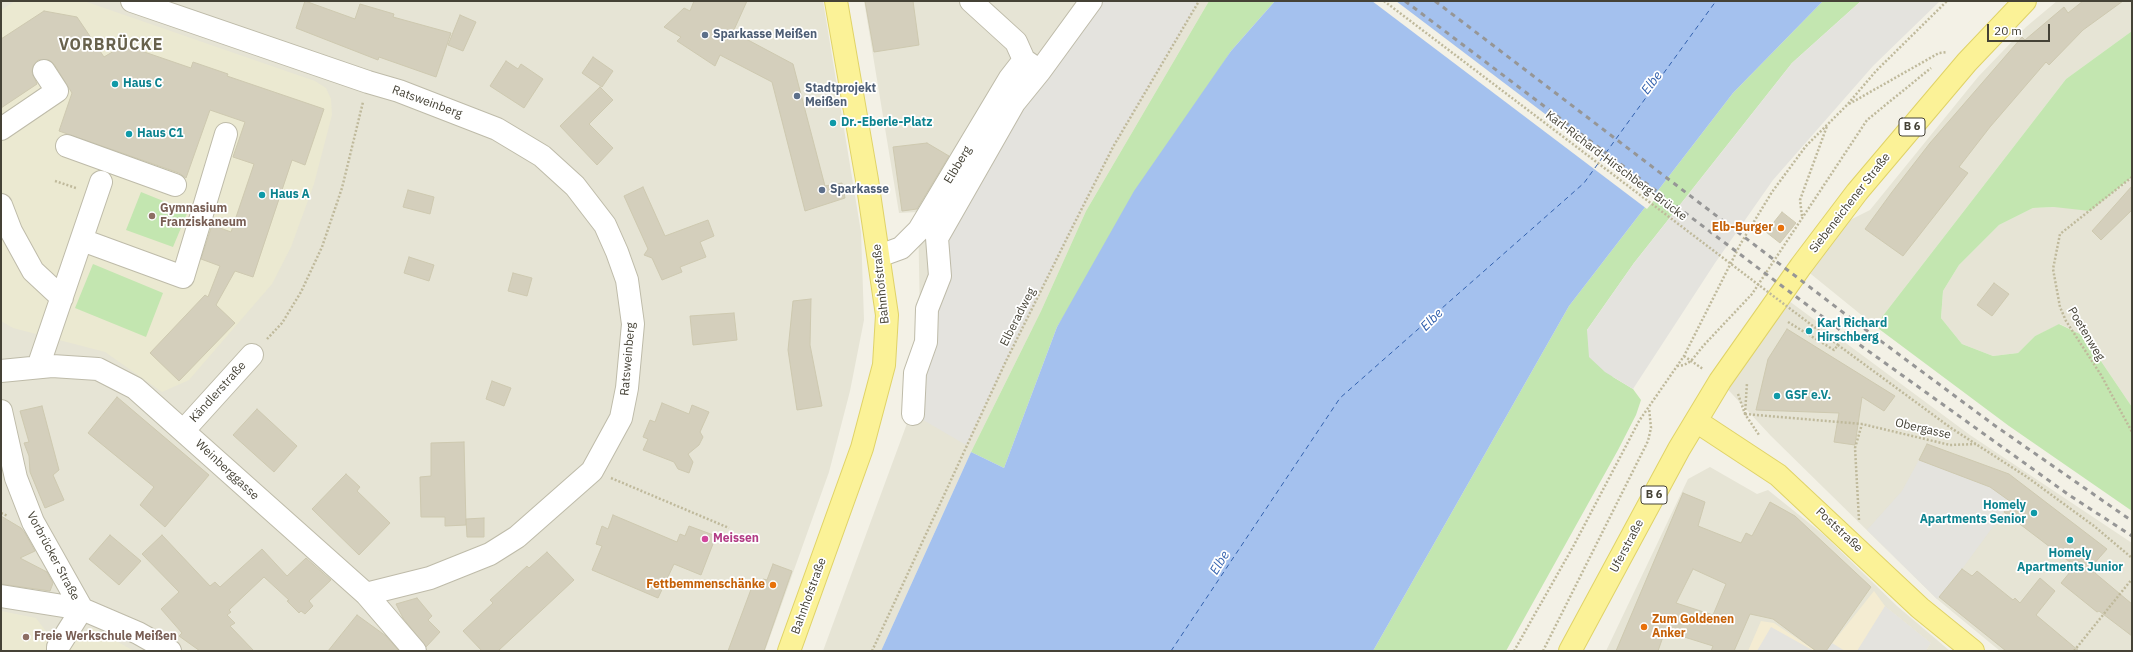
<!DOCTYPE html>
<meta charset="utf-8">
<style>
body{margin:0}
#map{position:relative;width:2133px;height:652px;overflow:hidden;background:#f3f1e6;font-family:"IBM Plex Sans",sans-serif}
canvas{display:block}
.frame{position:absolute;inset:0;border:2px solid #454236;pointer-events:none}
.scale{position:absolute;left:1987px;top:24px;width:63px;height:18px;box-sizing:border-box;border:2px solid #454236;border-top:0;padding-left:5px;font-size:12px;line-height:14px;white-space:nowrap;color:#454236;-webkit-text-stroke:3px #fff;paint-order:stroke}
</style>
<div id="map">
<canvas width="2133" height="652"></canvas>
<div class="frame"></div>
<div class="scale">20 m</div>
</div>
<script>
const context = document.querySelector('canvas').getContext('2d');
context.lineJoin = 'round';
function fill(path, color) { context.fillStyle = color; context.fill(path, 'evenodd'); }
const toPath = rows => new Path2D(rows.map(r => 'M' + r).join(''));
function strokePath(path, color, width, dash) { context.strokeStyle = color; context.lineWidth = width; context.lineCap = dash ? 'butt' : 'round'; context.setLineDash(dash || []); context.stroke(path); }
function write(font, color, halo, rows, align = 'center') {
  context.font = font + ' "IBM Plex Sans",sans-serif'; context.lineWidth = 3.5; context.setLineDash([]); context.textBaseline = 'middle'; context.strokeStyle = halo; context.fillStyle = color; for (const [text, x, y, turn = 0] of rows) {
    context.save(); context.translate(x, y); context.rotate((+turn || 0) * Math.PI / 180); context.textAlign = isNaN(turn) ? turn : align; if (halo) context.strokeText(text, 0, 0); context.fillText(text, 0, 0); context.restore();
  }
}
fill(toPath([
 [1,1,823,1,861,232,864,320,850,391,829,472,765,651,1,651],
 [864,1,1209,1,1086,211,1041,311,971,452,881,651,823,651,909,418,920,319,918,212,899,213],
 [2057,1,2132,1,2132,31,2066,79,1875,326,1801,266,1826,232,1870,210,1978,77,2026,27],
 [2132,177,2132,407,2084,336,2060,324,2035,336,2018,353,1993,356,1962,344,1941,318,1943,291,1959,265,1999,225,2033,208,2054,207,2119,189],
 [1781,295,1970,435,2132,543,2132,651,2000,651,1937,599,1771,436,1720,381],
 [1710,467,1757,494,1768,490,1824,535,1897,606,1950,651,1606,651,1688,479]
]), '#e6e4d5');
fill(toPath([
 [1874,591,1885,606,1931,643,1926,651,1826,651],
 [1761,621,1774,623,1816,651,1748,651]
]), '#f4ecd2');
fill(toPath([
 [15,1,84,1,315,81,326,88,331,99,332,115,314,184,291,247,272,284,189,380,162,392,105,352,13,328,1,321,1,10],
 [1,611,36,618,58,647,93,628,134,651,1,651]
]), '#ebe9d1');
fill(toPath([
 [1209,1,1275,1,1231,51,1057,327,1004,468,971,452,1041,311,1086,211],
 [1823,1,1861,1,1792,63,1634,263,1587,330,1613,377,1633,389,1641,400,1636,415,1618,450,1506,651,1373,651,1569,306,1733,93],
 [2132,31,2132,177,2090,211,2054,207,2033,208,1999,225,1959,265,1943,291,1941,318,1962,344,1993,356,2018,353,2035,336,2059,324,2084,336,2132,407,2132,511,2009,426,1875,326,2066,79],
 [141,192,188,211,173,247,126,230],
 [93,264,163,293,146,337,75,308]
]), '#c3e6b0');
fill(toPath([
 [1091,1,1199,1,1113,147,1006,361,966,445,913,414,937,238],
 [1861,1,1940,1,1873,66,1773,180,1715,263,1633,389,1605,372,1589,357,1587,330,1634,263,1792,63],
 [1919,460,1991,487,2011,502,1962,569,1937,599,1867,530,1902,491],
 [1885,606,1931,643,1926,651,1857,651],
 [1771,627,1814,651,1757,651],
 [1832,643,1845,651,1826,651]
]), '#e4e3de');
fill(toPath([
 [1275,1,1823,1,1733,93,1569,306,1373,651,881,651,971,452,1004,468,1057,327,1134,191,1231,51]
]), '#a4c1ee');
fill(toPath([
 [1372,1,1396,1,1656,198,1647,209]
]), '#f3f1e6');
strokePath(toPath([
 [1171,651,1340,398,1584,183,1716,1]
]), '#3261ae', 1, [5, 4]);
const building = toPath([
 [305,1,355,19,360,4,394,14,393,17,451,33,436,77,379,57,378,60,296,28,305,1],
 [694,1,747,1,733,32,793,64,825,186,842,183,845,198,805,211,772,82,720,55,715,66,677,41,681,37,664,27,684,8,690,11,694,1],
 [865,1,913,1,919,45,874,52,865,1],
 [2083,1,2123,1,2083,30,2049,65,2046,62,1990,127,1959,167,1968,173,1903,256,1865,229,1892,192,1930,143,2022,37,2025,40,2064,7,2068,13,2083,1],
 [44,11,77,17,104,57,124,45,191,68,193,62,228,74,227,76,324,109,305,165,292,160,253,277,235,271,216,305,235,323,179,381,150,353,205,295,208,297,220,266,201,259,212,225,231,232,254,164,233,157,245,122,210,110,186,178,179,173,59,131,72,93,54,64,49,60,38,60,33,66,32,72,37,84,1,108,1,39,44,11],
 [460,15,476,22,463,51,448,45,460,15],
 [593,57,613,71,602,87,582,73,593,57],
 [506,61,518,69,521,64,543,79,524,108,490,86,506,61],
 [600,87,613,100,589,124,613,148,597,165,560,126,600,87],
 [927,143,949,156,917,209,902,211,893,147,927,143],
 [2132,186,2132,210,2101,240,2092,231,2132,186],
 [643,187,665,236,708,220,714,236,700,242,706,257,680,267,682,272,662,280,652,258,644,255,648,249,624,196,643,187],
 [408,190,434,197,430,214,403,207,408,190],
 [1782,212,1796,223,1780,243,1766,232,1782,212],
 [409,257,434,265,429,281,404,273,409,257],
 [513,273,532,278,527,296,508,291,513,273],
 [1994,283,2009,294,1992,316,1977,305,1994,283],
 [811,299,810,345,822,406,797,410,788,350,793,301,811,299],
 [734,313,737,340,693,345,690,316,734,313],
 [1787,329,1895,396,1884,411,1862,397,1855,445,1834,442,1839,413,1756,410,1768,359,1787,329],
 [492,381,511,388,504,406,486,399,492,381],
 [117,397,209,475,165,527,140,505,154,487,88,433,117,397],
 [662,403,689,414,692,405,709,412,700,432,703,437,699,445,688,454,693,462,689,473,678,469,674,462,643,450,648,439,643,437,650,420,655,422,662,403],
 [42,406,59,470,53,475,64,500,45,508,30,472,29,456,24,443,29,442,20,411,42,406],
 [257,409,297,446,274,472,233,435,257,409],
 [464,442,466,525,445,526,445,517,421,517,420,477,431,476,431,443,464,442],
 [1927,444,2009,474,2107,549,2092,566,2098,570,2095,573,2132,604,2132,636,2099,611,2097,612,2061,583,2075,566,2004,512,2011,502,1990,487,1919,460,1927,444],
 [346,474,360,487,357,491,390,523,359,555,312,509,346,474],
 [1683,493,1705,502,1698,526,1741,543,1746,533,1752,536,1770,502,1795,516,1871,587,1826,651,1816,651,1773,619,1750,614,1734,651,1711,651,1713,646,1665,631,1658,651,1616,651,1683,493],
 [1693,569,1726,584,1713,615,1676,603,1693,569],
 [613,515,677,542,680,534,685,536,689,526,716,536,701,575,674,564,658,598,592,570,602,546,596,544,602,526,608,529,613,515],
 [1,516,21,528,25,533,35,551,20,558,47,572,53,583,50,591,1,584,1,516],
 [484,518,484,537,467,537,466,519,484,518],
 [110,535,141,561,119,585,89,559,110,535],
 [162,535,210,586,215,582,220,587,262,549,287,576,306,558,331,580,309,601,313,606,305,614,301,611,299,613,287,601,289,600,264,577,229,610,231,612,227,615,235,623,230,626,254,651,200,651,179,636,182,633,161,609,179,592,142,554,162,535],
 [547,552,574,580,498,651,482,651,463,631,493,603,490,600,527,566,529,568,547,552],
 [773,564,792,571,764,651,728,651,753,584,760,586,763,579,767,580,773,564],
 [1962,569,1972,576,1977,571,2013,600,2015,598,2020,603,2040,578,2055,591,2036,615,2079,651,2006,651,1939,597,1962,569],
 [417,598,432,616,428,620,440,632,426,647,403,618,396,604,417,598],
 [357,615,386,636,399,651,328,651,357,615]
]);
fill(building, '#d4cfbc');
strokePath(building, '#cec9b0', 1);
const minor = toPath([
 [132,1,368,82,399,91,497,129,542,156,575,186,605,225,617,252,627,280,633,324,627,388,621,418,592,471,517,537,490,554,430,578,366,594],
 [971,1,1016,42,1024,60,1040,71,1091,1],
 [1,129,57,91,44,71],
 [67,146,175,185],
 [1,205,11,231,33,271,62,298],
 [82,240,183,277,226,134],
 [879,256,901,248,919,230,1010,78,1024,60],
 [38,367,101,182],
 [1,371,52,366,98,369,135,388,366,594,415,651],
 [1,411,16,478,33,522,82,609],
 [913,414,915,373,926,342,927,309,940,276,937,238,1014,103,1040,71],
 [184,430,252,355],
 [1,596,82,609,138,633,170,651],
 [58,651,58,647,82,609]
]);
const major = toPath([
 [1696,421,1778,475,1920,608,1973,651],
 [789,651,862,448,884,365,887,315,867,180,836,1],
 [1570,651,1679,449,1720,381,1801,266,1857,192,1967,62,2025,1]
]);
strokePath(minor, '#bebba9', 24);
strokePath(major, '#e0d367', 24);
strokePath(toPath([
 [1849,104,1939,53,1947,52],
 [2132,177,2060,234,2053,269,2060,307,2066,321,2101,375,2132,432],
 [55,181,76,188],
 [1802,216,1800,200,1827,126],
 [1788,322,1834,350,1838,345,1951,428,2027,477,2094,526,2132,558],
 [267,339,282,323,301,292,322,247,342,188,363,102],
 [1684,356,1703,369],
 [1677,366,1684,365,1691,361,1704,345,1752,294,1867,120,1931,68],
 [1738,394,1745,414,1759,435],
 [1745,414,1747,383],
 [1745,414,1862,424,1950,445,1976,444],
 [611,478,729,528],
 [1,513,8,516],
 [1859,520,1855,448,1862,424],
 [872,651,1006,361,1074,224,1113,147,1199,1],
 [1514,651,1574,545,1639,421,1684,356,1741,243,1772,192,1806,146,1847,105,1876,71,1947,1],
 [1543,651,1648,441,1651,428,1649,408],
 [2074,651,2132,579]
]), '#bfb99b', 2.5, [2, 2]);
strokePath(minor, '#fff', 22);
strokePath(major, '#fbf297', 22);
strokePath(toPath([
 [1405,1,1860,345,2069,495,2132,536],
 [1435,1,1870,333,1994,425,2132,521]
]), '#969696', 3, [5, 5]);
strokePath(toPath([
 [1384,1,1838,345]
]), '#bfb99b', 2.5, [2, 2]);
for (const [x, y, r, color] of [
 [705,35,4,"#5c6f8a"],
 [115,84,4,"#0f9aa8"],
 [797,96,4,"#5c6f8a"],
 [833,123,4,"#0f9aa8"],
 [129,134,4,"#0f9aa8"],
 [822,190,4,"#5c6f8a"],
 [262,195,4,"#0f9aa8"],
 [152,216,4,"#8d6e63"],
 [1781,228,4,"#e8710a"],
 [1809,331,4,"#0f9aa8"],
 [1777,396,4,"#0f9aa8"],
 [2034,513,4,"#0f9aa8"],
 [705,539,4,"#d1479c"],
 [2070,540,4,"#0f9aa8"],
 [773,585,4,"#e8710a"],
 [1644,627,4,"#e8710a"],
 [26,637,4,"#8d6e63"]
]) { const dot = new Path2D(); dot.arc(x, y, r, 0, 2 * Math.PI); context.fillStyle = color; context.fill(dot); strokePath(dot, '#fff', 1.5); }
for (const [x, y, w] of [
 [1912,127,26],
 [1654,495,26]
]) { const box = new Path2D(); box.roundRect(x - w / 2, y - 9, w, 18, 3); context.fillStyle = '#fff'; context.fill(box); strokePath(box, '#454236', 1); }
write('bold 11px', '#454236', null, [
 ["B 6",1912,127],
 ["B 6",1654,495]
]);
write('bold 12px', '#4e5e75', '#fff', [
 ["Sparkasse Meißen",713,35],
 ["Stadtprojekt",805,89],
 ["Meißen",805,103],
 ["Sparkasse",830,190]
], 'left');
write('bold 12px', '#0d838f', '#fff', [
 ["Haus C",123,84],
 ["Dr.-Eberle-Platz",841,123],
 ["Haus C1",137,134],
 ["Haus A",270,195],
 ["Karl Richard",1817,324],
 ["Hirschberg",1817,338],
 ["GSF e.V.",1785,396],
 ["Homely",2026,506,"right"],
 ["Apartments Senior",2026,520,"right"],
 ["Homely",2070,554,"center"],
 ["Apartments Junior",2070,568,"center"]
], 'left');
write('12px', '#454236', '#fff', [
 ["Ratsweinberg",427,102,20],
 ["Elbberg",958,165,-59],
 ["Karl-Richard-Hirschberg-Brücke",1616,166,37],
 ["Siebeneichener Straße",1850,203,-52],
 ["Bahnhofstraße",881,284,-96],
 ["Elberadweg",1018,317,-63],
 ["Poetenweg",2086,334,59],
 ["Ratsweinberg",628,359,-85],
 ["Kändlerstraße",218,392,-48],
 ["Obergasse",1923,429,13],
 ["Weinberggasse",227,470,43],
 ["Poststraße",1839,530,43],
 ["Uferstraße",1627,546,-62],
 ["Vorbrücker Straße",53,556,62],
 ["Bahnhofstraße",809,596,-70]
]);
write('bold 12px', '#785e54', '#fff', [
 ["Gymnasium",160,209],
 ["Franziskaneum",160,223],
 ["Freie Werkschule Meißen",34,637]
], 'left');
write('bold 12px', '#c56008', '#fff', [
 ["Elb-Burger",1773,228],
 ["Fettbemmenschänke",765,585],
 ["Zum Goldenen",1652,620,"left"],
 ["Anker",1652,634,"left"]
], 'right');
write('bold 12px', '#b23c85', '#fff', [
 ["Meissen",713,539]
], 'left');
write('italic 13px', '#3261ae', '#fff', [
 ["Elbe",1652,83,-53],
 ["Elbe",1432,320,-45],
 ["Elbe",1220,563,-59]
]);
context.letterSpacing = '1px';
write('bold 16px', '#68624d', '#fff', [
 ["VORBRÜCKE",111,45]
]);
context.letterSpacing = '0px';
</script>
